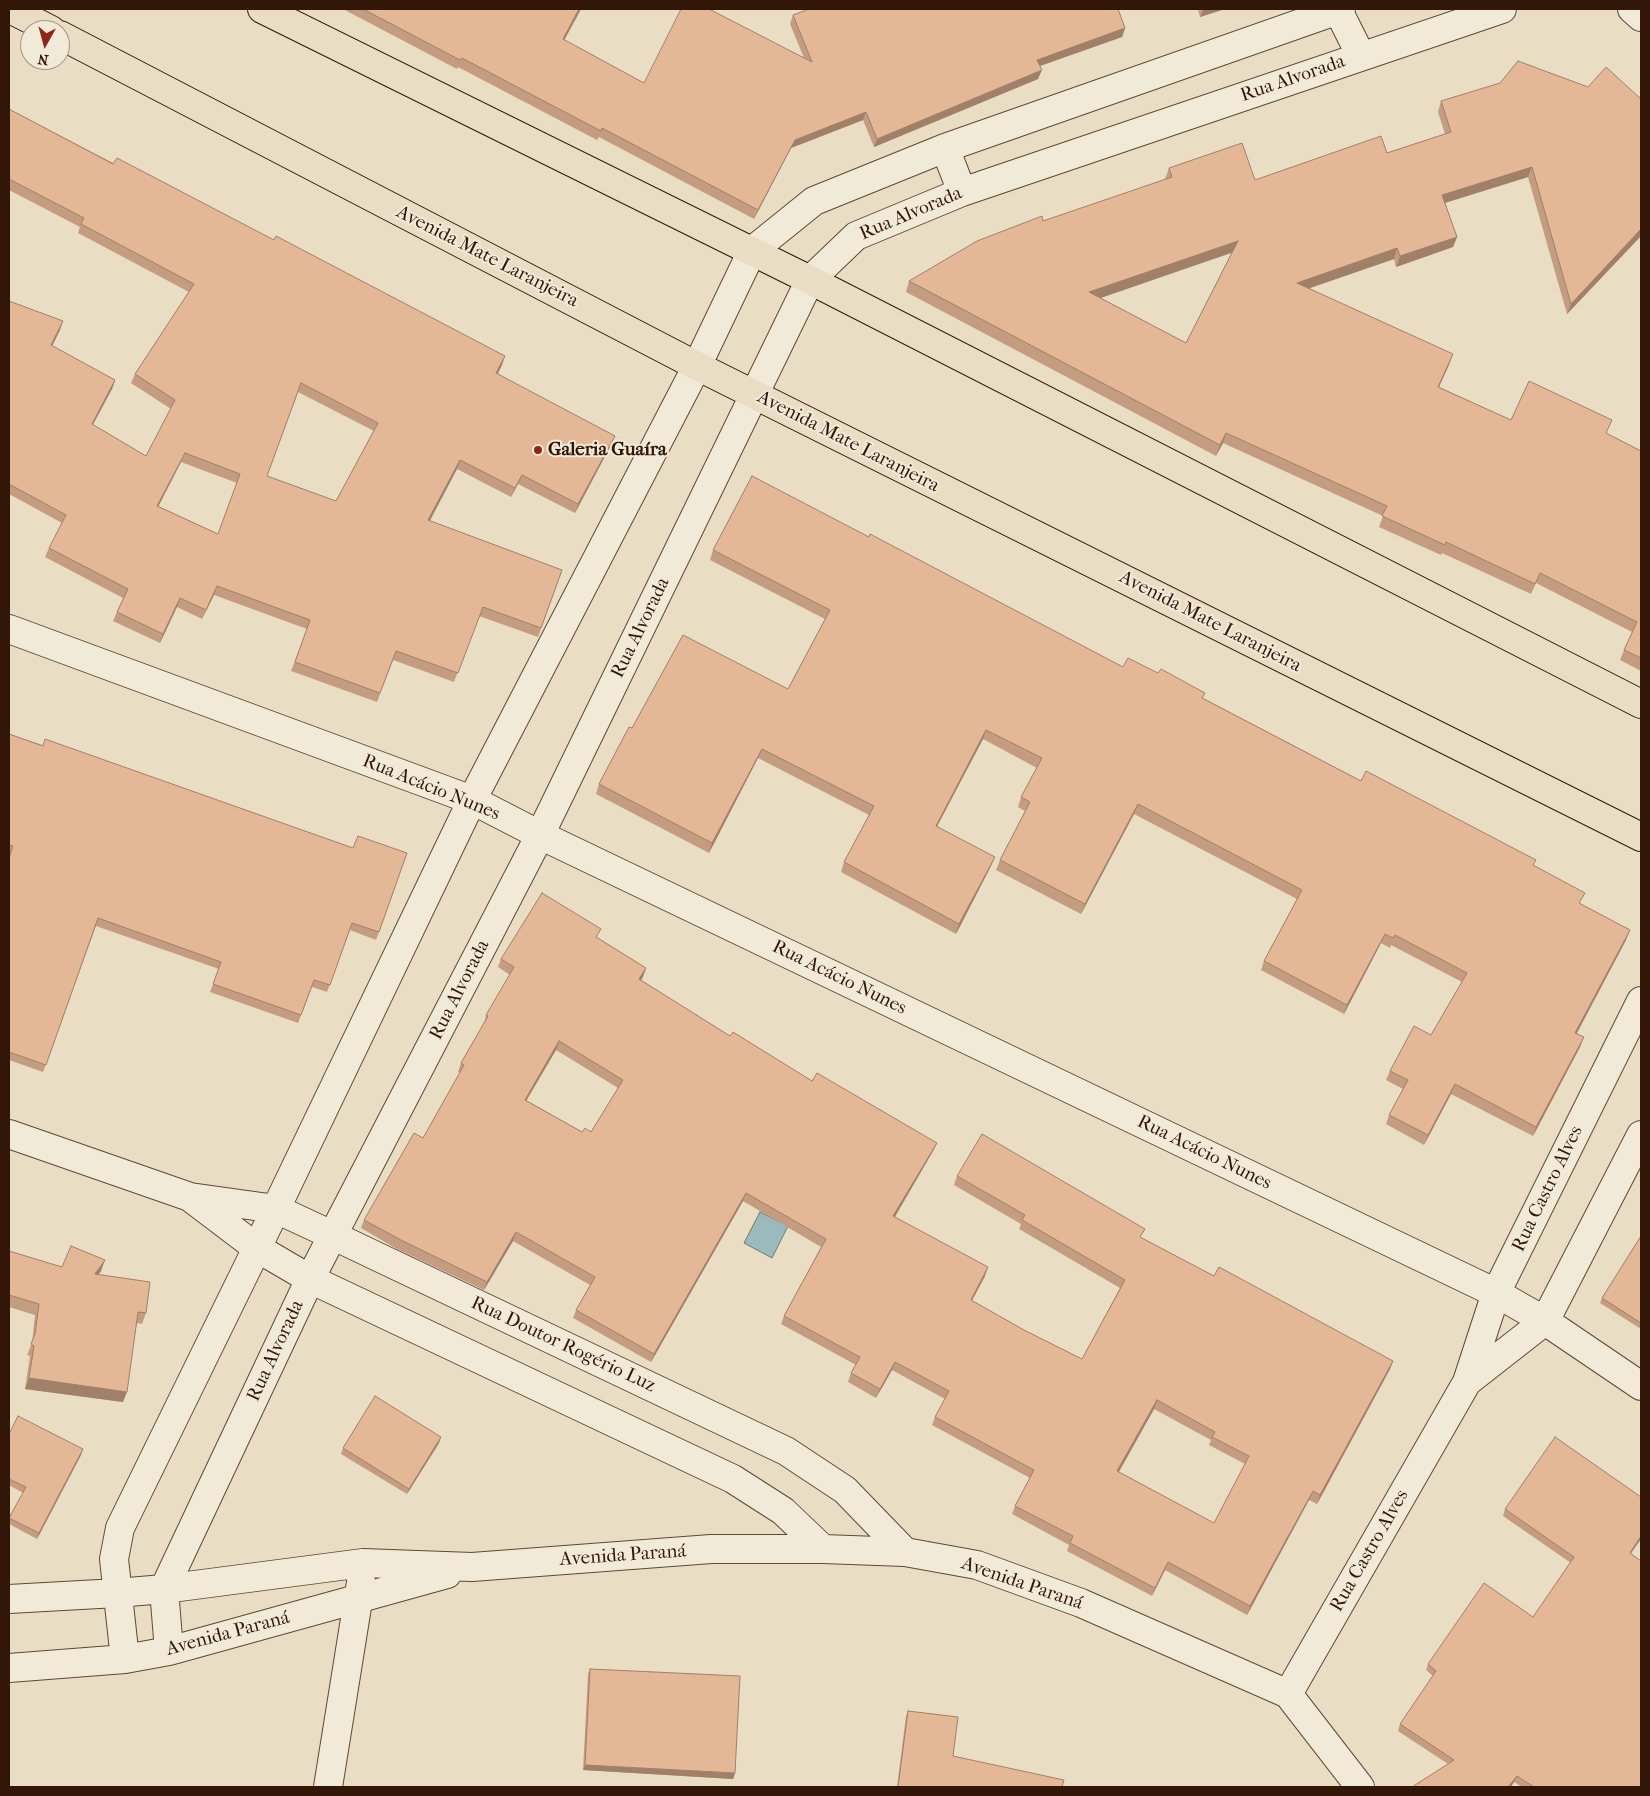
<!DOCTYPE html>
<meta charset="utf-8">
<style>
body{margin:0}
#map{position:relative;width:1650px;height:1796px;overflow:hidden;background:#e9dec4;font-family:"IM FELL French Canon",serif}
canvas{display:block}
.frame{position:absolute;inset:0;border:10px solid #321607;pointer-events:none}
.north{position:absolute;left:20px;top:20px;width:50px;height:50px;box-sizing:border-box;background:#f1ead9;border:1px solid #a59585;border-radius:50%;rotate:187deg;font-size:14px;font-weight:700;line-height:20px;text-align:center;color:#321607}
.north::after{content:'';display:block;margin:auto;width:18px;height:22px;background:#8f2418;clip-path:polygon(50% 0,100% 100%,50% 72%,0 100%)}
</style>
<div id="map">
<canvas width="1650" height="1796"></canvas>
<div class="frame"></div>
<div class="north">N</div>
</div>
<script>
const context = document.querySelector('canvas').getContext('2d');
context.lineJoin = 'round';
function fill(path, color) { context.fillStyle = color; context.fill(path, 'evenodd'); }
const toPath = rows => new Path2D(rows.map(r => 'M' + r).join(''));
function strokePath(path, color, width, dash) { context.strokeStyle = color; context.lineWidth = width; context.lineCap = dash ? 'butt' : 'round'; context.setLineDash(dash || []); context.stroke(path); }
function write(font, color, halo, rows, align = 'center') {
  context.font = font + ' "IM FELL French Canon",serif'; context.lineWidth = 4; context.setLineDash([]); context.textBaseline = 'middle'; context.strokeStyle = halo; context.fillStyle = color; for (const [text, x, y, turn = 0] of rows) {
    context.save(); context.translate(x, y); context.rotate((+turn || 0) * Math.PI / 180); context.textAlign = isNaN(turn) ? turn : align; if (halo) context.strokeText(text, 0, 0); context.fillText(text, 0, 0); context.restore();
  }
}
const water = toPath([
 [760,1212,788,1226,772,1258,744,1243,760,1212]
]);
fill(water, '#9bbabd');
strokePath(water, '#717874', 1);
const minor = toPath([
 [1632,9,1641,17],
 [1338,10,1361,56],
 [945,148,962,192],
 [9,629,472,800,540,835,1496,1293,1545,1321,1641,1386],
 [9,1134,190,1197,276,1209,334,1236,786,1451,845,1490,905,1552],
 [191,1198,257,1248,310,1279,733,1479,783,1511,823,1549],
 [1467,1382,1545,1321,1641,1135],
 [9,1599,117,1593,164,1589,363,1563,472,1567,711,1549,823,1549,905,1552,977,1565,1081,1603,1288,1694,1360,1787],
 [169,1651,164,1589,310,1279,540,835,810,280,856,236,962,192,1502,9],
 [125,1659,114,1559,120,1528,257,1248,472,800,697,366,752,251,814,201,945,148,1341,9],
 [9,1668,125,1659,169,1651,447,1574],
 [1288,1694,1467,1382,1496,1293,1641,1001],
 [328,1787,361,1582]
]);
const major = toPath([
 [10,9,51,30],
 [262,9,810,280,1641,704],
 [60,35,697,366,1641,837]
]);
strokePath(minor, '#604836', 30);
strokePath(major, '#321607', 30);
strokePath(minor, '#f1ead9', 28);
strokePath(major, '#e9dec4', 28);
fill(toPath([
 [343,9,581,9,564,40,644,83,804,58,790,24,793,15,1125,28,1122,37,1040,66,1038,79,874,147,863,120,791,148,754,219,599,137,597,140,458,67,457,69],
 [1198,9,1225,9,1200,17],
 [1588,87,1641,99,1641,236,1567,314,1528,177,1445,203,1457,237,1453,247,1396,267,1394,259,1309,288,1449,365,1439,387,1511,420,1607,434,1641,451,1641,671,1620,660,1624,650,1632,632,1536,583,1531,594,1442,553,1441,555,1379,527,1383,516,1223,443,1216,456,906,292,909,281,1165,179,1169,168,1255,180,1387,153,1445,134,1438,112,1441,101],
 [1232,252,1186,343,1100,298,1106,296],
 [9,109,502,365,498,374,611,445,575,513,518,484,511,497,457,469,430,521,562,570,538,637,479,616,454,682,393,660,377,702,291,671,307,629,214,595,202,619,177,607,160,643,113,621,123,598,45,557,49,548,62,523,9,494,9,301,60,330,52,346,115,380,112,389,93,425,146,456,171,409,131,383,135,374,189,292,78,233,80,227,9,190],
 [298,392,374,431,336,501,267,476],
 [181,462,237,483,218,534,158,506],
 [869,537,1123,667,1203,698,1361,781,1534,866,1580,904,1626,940,1577,1033,1580,1047,1533,1136,1451,1094,1424,1145,1386,1124,1389,1115,1403,1089,1386,1080,1390,1071,1431,1035,1462,982,1391,945,1390,948,1381,943,1344,1014,1261,970,1264,961,1297,899,1134,814,1081,914,996,870,1000,860,1025,811,1018,807,1021,797,1037,768,983,739,937,826,991,866,956,934,841,872,844,862,869,815,758,758,709,853,596,794,599,784,632,728,788,689,825,619,710,560,713,550],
 [9,734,353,848,407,853,376,940,350,930,327,992,312,987,298,1023,210,992,219,969,96,926,43,1072,9,1060,9,858,10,853,9,853],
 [598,938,646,968,641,980,730,1036,812,1081,937,1143,933,1151,895,1217,985,1276,972,1301,1024,1330,1082,1359,1120,1288,1019,1229,1021,1224,954,1185,957,1176,1142,1238,1214,1276,1393,1361,1390,1369,1317,1504,1309,1500,1247,1615,1165,1570,1152,1596,1067,1551,1069,1545,1012,1514,1015,1506,1030,1478,932,1425,935,1417,945,1399,892,1370,876,1398,848,1382,851,1373,856,1365,781,1324,784,1316,821,1247,743,1201,651,1362,573,1318,576,1310,590,1285,513,1241,484,1290,397,1249,361,1228,364,1220,423,1138,460,1073,458,1072,461,1063,484,1024,486,1015,510,975,498,967,501,959],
 [556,1050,618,1088,591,1132,582,1132,526,1100],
 [1154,1409,1211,1440,1209,1445,1245,1464,1214,1523,1119,1472],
 [1641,1236,1641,1329,1600,1303,1602,1298],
 [9,1251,62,1267,101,1271,98,1274,146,1313,142,1324,137,1323,123,1402,25,1389,30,1356,27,1355,32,1343,35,1315,9,1307],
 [9,1434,81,1455,37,1539,9,1524,9,1518,23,1493,9,1485],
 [439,1443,407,1494,341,1454,343,1448],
 [1505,1509,1631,1554,1641,1787,1522,1787,1514,1782,1448,1764,1398,1731,1400,1724,1433,1676,1426,1670,1428,1664,1533,1617,1571,1563,1503,1516],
 [590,1669,735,1773,733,1779,583,1770,588,1674],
 [908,1711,953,1756,1062,1787,897,1787,906,1716]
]), '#c49d81');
fill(toPath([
 [579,9,581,9,560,48,563,39],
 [1204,9,1225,9,1200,17],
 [1125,28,1122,37,1034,68,1037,60],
 [1042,70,1038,79,874,147,877,139],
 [866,112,863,120,791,148,754,219,758,210,795,140],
 [1532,167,1528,177,1438,205,1442,195],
 [1641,229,1641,236,1567,314,1571,304],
 [1457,237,1453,247,1396,267,1400,256],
 [1238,241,1234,252,1086,303,1089,292],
 [1397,248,1394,259,1293,294,1297,283],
 [63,321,60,330,48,354,51,345],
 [1453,354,1449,365,1434,397,1438,387],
 [505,356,502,365,493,382,496,373],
 [115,380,112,389,88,433,92,424],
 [1226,433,1223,443,1216,456,1220,445],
 [615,436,611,445,575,513,578,504],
 [185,453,181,462,154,515,157,506],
 [460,460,457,469,425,529,428,520],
 [522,475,518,484,511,497,515,488],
 [217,586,214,595,202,619,206,610],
 [180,598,177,607,160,643,163,634],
 [986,730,983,739,932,836,936,826],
 [762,749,758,758,709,853,712,843],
 [1138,804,1134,814,1081,914,1085,904],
 [995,857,991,866,956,934,959,924],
 [1630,930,1626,940,1572,1042,1575,1033],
 [1385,934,1381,943,1344,1014,1347,1005],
 [646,968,643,977,636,988,639,979],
 [1584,1037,1580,1047,1533,1136,1536,1127],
 [559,1041,556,1050,522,1108,525,1100],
 [1455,1084,1451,1094,1424,1145,1428,1135],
 [937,1143,933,1151,890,1225,893,1216],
 [746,1193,743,1201,651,1362,654,1354],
 [516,1232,513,1241,484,1290,487,1282],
 [105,1260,101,1271,91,1285,95,1274],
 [988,1267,985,1276,967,1309,971,1300],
 [1393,1361,1390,1369,1317,1504,1320,1495],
 [895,1362,892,1370,876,1398,880,1389],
 [29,1378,127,1392,123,1402,25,1389],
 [1157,1400,1154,1409,1114,1480,1117,1471],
 [441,1437,439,1443,407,1494,409,1489],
 [83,1449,81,1455,37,1539,39,1533],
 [1313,1491,1309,1500,1247,1615,1250,1606],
 [1641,1536,1641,1539,1627,1559,1630,1553],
 [1168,1562,1165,1570,1152,1596,1155,1588],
 [585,1765,735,1773,733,1779,583,1770],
 [1517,1776,1514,1782,1511,1787,1508,1787]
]), '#a08069');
const building = toPath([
 [363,9,579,9,563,39,644,83,681,9,709,9,812,62,793,15,809,9,1118,9,1125,28,1037,60,1042,70,877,139,866,112,795,140,758,210,602,128,601,131,462,58,460,60,363,9],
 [1518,61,1588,87,1606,67,1641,99,1641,229,1571,304,1532,167,1442,195,1457,237,1400,256,1397,248,1297,283,1453,354,1438,387,1511,420,1529,381,1612,420,1606,433,1641,451,1641,658,1624,650,1637,622,1540,573,1535,584,1446,542,1445,545,1382,516,1387,506,1226,433,1220,445,909,281,977,241,1042,216,1043,221,1172,177,1169,168,1242,143,1255,180,1381,136,1387,153,1451,132,1441,101,1500,83,1518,61],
 [1238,241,1186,343,1089,292,1238,241],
 [9,109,113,164,117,158,274,240,276,236,505,356,496,373,615,436,578,504,522,475,515,488,460,460,428,520,562,570,541,628,483,607,458,673,396,651,380,693,295,662,310,620,217,586,206,610,180,598,163,634,117,612,128,589,49,548,66,515,9,484,9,301,63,321,51,345,115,380,92,424,146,456,175,400,135,374,194,284,81,224,84,218,9,179,9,109],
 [301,383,378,423,336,501,267,476,301,383],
 [185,453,240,474,218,534,157,506,185,453],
 [752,476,869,537,870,534,1123,667,1128,658,1158,673,1161,669,1205,693,1202,698,1361,781,1366,771,1536,860,1533,865,1585,893,1579,903,1630,930,1575,1033,1584,1037,1536,1127,1455,1084,1428,1135,1389,1115,1408,1080,1390,1071,1414,1026,1431,1035,1467,973,1395,935,1393,938,1385,934,1347,1005,1264,961,1302,890,1138,804,1085,904,1000,860,1030,802,1021,797,1042,758,986,730,936,826,995,857,959,924,844,862,874,806,762,749,712,843,599,784,629,727,632,728,683,635,788,689,830,610,713,550,752,476],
 [9,734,43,746,45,739,353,848,358,836,407,853,379,932,352,923,330,985,314,980,301,1015,213,984,221,962,98,918,46,1065,9,1052,9,858,13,846,9,845,9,734],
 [542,893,601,929,596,937,646,968,639,979,730,1036,733,1032,812,1081,817,1073,937,1143,893,1216,988,1267,971,1300,1024,1330,1082,1359,1125,1280,1022,1220,1025,1215,957,1176,982,1134,1145,1229,1140,1237,1214,1276,1219,1267,1393,1361,1320,1495,1313,1491,1250,1606,1168,1562,1155,1588,1070,1543,1073,1536,1015,1506,1034,1470,935,1417,949,1391,895,1362,880,1389,851,1373,860,1357,784,1316,826,1239,746,1193,654,1354,576,1310,595,1277,516,1232,487,1282,401,1240,364,1220,414,1133,423,1138,464,1065,461,1063,488,1016,486,1015,514,967,501,959,542,893],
 [559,1041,623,1080,591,1132,585,1128,582,1132,525,1100,559,1041],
 [1157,1400,1215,1432,1212,1437,1249,1456,1214,1523,1117,1471,1157,1400],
 [1641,1236,1641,1323,1602,1298,1641,1236],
 [71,1246,105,1260,95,1274,150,1282,146,1313,138,1312,127,1392,29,1378,34,1346,31,1344,35,1334,39,1304,9,1295,9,1251,62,1267,71,1246],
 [375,1396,441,1437,409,1489,343,1448,375,1396],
 [18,1416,83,1449,39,1533,9,1518,26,1487,9,1479,9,1434,18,1416],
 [1555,1437,1641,1497,1641,1536,1630,1553,1641,1561,1641,1787,1534,1787,1517,1776,1508,1787,1412,1787,1454,1760,1400,1724,1436,1671,1428,1664,1484,1583,1533,1617,1574,1557,1505,1509,1555,1437],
 [590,1669,740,1676,735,1773,585,1765,590,1669],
 [908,1711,958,1717,953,1756,1064,1780,1062,1787,898,1787,908,1711]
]);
fill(building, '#e4b796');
strokePath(building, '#a08069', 1);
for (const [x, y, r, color] of [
 [538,450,5,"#8f2418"]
]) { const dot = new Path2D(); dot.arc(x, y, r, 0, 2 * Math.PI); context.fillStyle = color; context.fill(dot); strokePath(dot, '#f1ead9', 2); }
write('19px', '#321607', '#f1ead9', [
 ["Rua Alvorada",1293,79,-19],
 ["Rua Alvorada",911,214,-23],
 ["Avenida Mate Laranjeira",487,257,27],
 ["Avenida Mate Laranjeira",848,442,27],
 ["Avenida Mate Laranjeira",1210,622,27],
 ["Rua Alvorada",641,628,-64],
 ["Rua Acácio Nunes",431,788,22],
 ["Rua Acácio Nunes",839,978,26],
 ["Rua Alvorada",460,990,-63],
 ["Rua Acácio Nunes",1204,1153,26],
 ["Rua Castro Alves",1548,1189,-64],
 ["Rua Doutor Rogério Luz",563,1345,25],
 ["Rua Alvorada",276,1351,-65],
 ["Rua Castro Alves",1370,1551,-60],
 ["Avenida Paraná",623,1556,-4],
 ["Avenida Paraná",1022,1584,19],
 ["Avenida Paraná",228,1634,-15]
]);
write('bold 19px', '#321607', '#f1ead9', [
 ["Galeria Guaíra",548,450]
], 'left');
</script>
